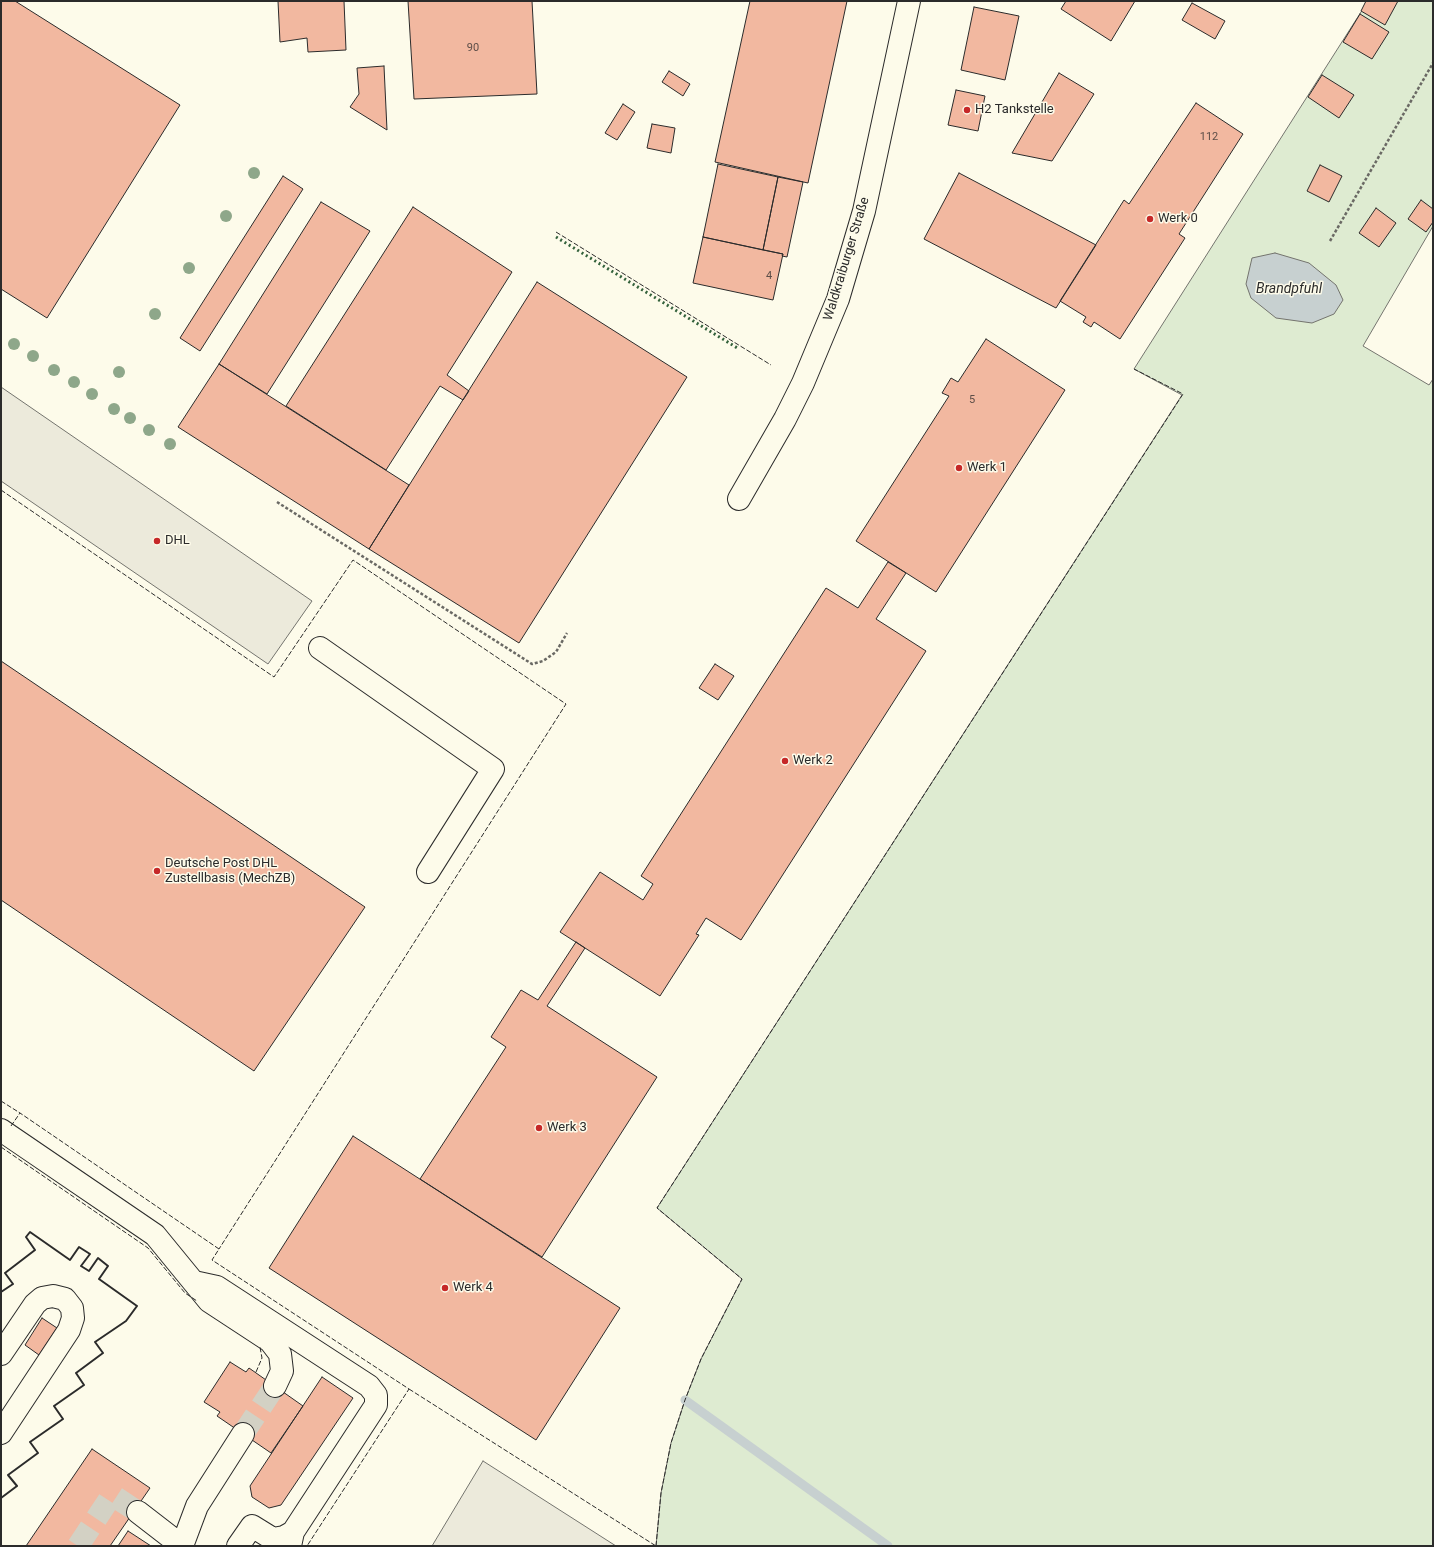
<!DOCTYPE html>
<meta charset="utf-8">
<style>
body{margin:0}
#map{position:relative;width:1434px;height:1547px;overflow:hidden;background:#fdfbea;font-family:Roboto,sans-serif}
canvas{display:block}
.frame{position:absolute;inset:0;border:2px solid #2b2b2b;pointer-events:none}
</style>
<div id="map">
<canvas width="1434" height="1547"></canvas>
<div class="frame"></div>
</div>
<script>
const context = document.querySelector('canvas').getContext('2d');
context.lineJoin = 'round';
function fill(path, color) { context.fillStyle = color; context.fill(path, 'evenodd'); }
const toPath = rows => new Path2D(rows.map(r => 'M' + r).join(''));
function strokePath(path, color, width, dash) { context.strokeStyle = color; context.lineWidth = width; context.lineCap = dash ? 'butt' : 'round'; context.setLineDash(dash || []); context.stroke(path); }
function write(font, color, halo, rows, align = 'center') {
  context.font = font + ' Roboto,sans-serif'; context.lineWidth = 3; context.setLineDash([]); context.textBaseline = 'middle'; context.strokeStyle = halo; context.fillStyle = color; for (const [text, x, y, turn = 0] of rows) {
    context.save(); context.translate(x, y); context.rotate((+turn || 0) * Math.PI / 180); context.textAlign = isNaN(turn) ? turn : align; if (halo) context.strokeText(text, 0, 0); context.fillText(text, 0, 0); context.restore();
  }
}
const green = toPath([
 [1368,1,1433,1,1433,226,1363,346,1429,385,1433,379,1433,1546,656,1546,661,1493,671,1443,685,1400,701,1359,742,1279,657,1208,1182,395,1134,369,1368,1]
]);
fill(green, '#deebd1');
strokePath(green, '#74746e', 1);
const parking = toPath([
 [1,387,312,601,268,664,1,481,1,387],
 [483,1461,616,1546,432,1546,483,1461]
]);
fill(parking, '#eceadb');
strokePath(parking, '#74746e', 1);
const water = toPath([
 [1275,253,1309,263,1336,285,1343,300,1334,314,1312,323,1276,318,1251,298,1246,284,1252,258,1275,253]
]);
fill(water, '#c7d0d0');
strokePath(water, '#74746e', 1);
strokePath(toPath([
 [685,1400,888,1546]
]), '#c7d0d0', 9);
const building = toPath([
 [1,1,15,1,180,105,47,318,1,289,1,1],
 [278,1,344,1,346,50,308,52,307,38,280,42,278,1],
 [408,1,532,1,537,94,414,99,408,1],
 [750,1,847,1,808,183,715,162,750,1],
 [1066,1,1135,1,1111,41,1061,9,1066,1],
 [1366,1,1398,1,1385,25,1361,11,1366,1],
 [1192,3,1225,21,1215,39,1182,20,1192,3],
 [974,7,1019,16,1005,80,961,70,974,7],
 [1360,14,1389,32,1372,59,1343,42,1360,14],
 [384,66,387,130,350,107,359,94,357,68,384,66],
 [669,71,690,84,683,96,662,82,669,71],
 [1059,73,1094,94,1052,161,1012,153,1059,73],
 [1322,75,1354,95,1339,118,1308,97,1322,75],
 [956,90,985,96,978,131,948,125,956,90],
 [1196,103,1243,134,1179,234,1185,238,1120,339,1094,322,1091,327,1083,322,1086,317,1060,301,1124,200,1129,204,1196,103],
 [623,104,635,112,617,140,605,133,623,104],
 [652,124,675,128,671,153,647,148,652,124],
 [718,164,778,177,763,250,703,237,718,164],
 [1320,165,1342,176,1329,202,1307,191,1320,165],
 [959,173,1096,245,1056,308,924,239,959,173],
 [283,176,303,189,200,351,180,338,283,176],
 [778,177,803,182,787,257,782,256,783,254,763,250,778,177],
 [1421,200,1433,209,1433,222,1426,232,1408,219,1421,200],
 [321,202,370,231,267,394,219,364,321,202],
 [413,207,512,272,447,375,469,391,463,400,440,386,386,470,286,406,413,207],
 [1376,208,1396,223,1379,247,1359,233,1376,208],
 [703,237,783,254,773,300,693,283,703,237],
 [537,282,687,377,519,643,369,549,537,282],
 [986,339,1065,390,936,592,856,541,949,396,942,393,951,378,958,382,986,339],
 [219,364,409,485,369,549,178,427,219,364],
 [888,562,906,573,876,619,926,651,741,940,706,918,696,934,699,935,660,996,560,932,600,872,643,900,653,884,641,876,826,588,858,608,888,562],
 [1,661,365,907,254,1071,1,900,1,661],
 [715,664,734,676,718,700,699,688,715,664],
 [576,942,585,948,547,1006,657,1077,542,1257,420,1179,506,1047,491,1037,521,990,538,1000,576,942],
 [353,1136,620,1308,536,1440,269,1268,353,1136],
 [42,1318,57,1328,39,1355,25,1345,42,1318],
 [230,1362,246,1372,249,1368,303,1406,271,1453,217,1416,220,1412,204,1402,230,1362],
 [322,1377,353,1398,281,1505,269,1508,252,1497,250,1486,322,1377],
 [92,1449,150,1488,110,1546,26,1546,92,1449],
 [128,1531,151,1546,118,1546,128,1531]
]);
fill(building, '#f2b8a0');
strokePath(building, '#2b2b2b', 1);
strokePath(toPath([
 [243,1434,275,1386],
 [78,1546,112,1495,138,1512]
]), '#d3d1c4', 22, [22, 11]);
const minor = toPath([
 [739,499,785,419,803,383,838,299,864,211,909,1],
 [320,648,493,769,428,872],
 [1,1130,155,1235,209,1301,270,1341,280,1354,282,1371,275,1386],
 [194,1282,217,1287,369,1386,376,1395,376,1405,293,1532,290,1546],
 [1,1354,35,1304,42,1298,53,1296,65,1299,72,1308,73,1318,69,1330,1,1433],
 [138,1512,182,1546],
 [182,1546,197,1506,243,1434],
 [238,1546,252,1526,273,1539,284,1537,293,1532]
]);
strokePath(minor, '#2b2b2b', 24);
strokePath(toPath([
 [1330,241,1433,63],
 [277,502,532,664,543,661,556,652,567,633]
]), '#6a6964', 2.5, [3, 2]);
strokePath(minor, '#fdfbea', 22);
strokePath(toPath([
 [556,237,739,349]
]), '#34623c', 3, [2, 3]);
strokePath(toPath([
 [556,232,771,365],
 [1,490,274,677,353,560,566,704,219,1249],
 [1,1101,20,1113],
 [11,1126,20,1113,219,1249,212,1260,409,1389,307,1546],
 [1,1147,148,1248,185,1293,197,1301],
 [256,1372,262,1358,260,1347],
 [409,1389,656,1546],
 [656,1546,661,1493,671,1443,685,1400,701,1359,742,1279,657,1208,1183,394,1134,369]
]), '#2b2b2b', 1, [5, 2]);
strokePath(toPath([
 [1,1292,13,1284,5,1273,35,1250,26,1237,30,1232,70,1260,79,1247,90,1254,81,1266,89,1271,98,1258,108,1266,99,1279,137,1306,126,1321,95,1342,103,1353,76,1373,84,1385,54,1406,63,1419,30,1442,38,1453,8,1475,17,1486,1,1498]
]), '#2b2b2b', 2);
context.fillStyle = '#8ea78a';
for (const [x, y] of [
 [254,173],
 [226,216],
 [189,268],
 [155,314],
 [14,344],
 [33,356],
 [54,370],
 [119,372],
 [74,382],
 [92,394],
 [114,409],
 [130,418],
 [149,430],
 [170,444]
]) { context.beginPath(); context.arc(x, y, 6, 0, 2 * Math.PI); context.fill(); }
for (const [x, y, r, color] of [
 [967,110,4,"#c62828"],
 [1150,219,4,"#c62828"],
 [959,468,4,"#c62828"],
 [157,541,4,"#c62828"],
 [785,761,4,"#c62828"],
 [157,871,4,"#c62828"],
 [539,1128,4,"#c62828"],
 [445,1288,4,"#c62828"]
]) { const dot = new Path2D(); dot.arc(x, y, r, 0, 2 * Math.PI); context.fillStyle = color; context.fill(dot); strokePath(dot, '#fdfbea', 1.5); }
write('11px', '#5d4e48', null, [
 ["90",473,48],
 ["112",1209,137],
 ["4",769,276],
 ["5",972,400]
]);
write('13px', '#2b2b2b', '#fdfbea', [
 ["H2 Tankstelle",975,110],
 ["Werk 0",1158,219],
 ["Werk 1",967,468],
 ["DHL",165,541],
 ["Werk 2",793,761],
 ["Deutsche Post DHL",165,864],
 ["Zustellbasis (MechZB)",165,879],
 ["Werk 3",547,1128],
 ["Werk 4",453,1288]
], 'left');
write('13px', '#2b2b2b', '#fdfbea', [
 ["Waldkraiburger Straße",847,259,-73]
]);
write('italic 14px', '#2b2b2b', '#fdfbea', [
 ["Brandpfuhl",1289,289]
]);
</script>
